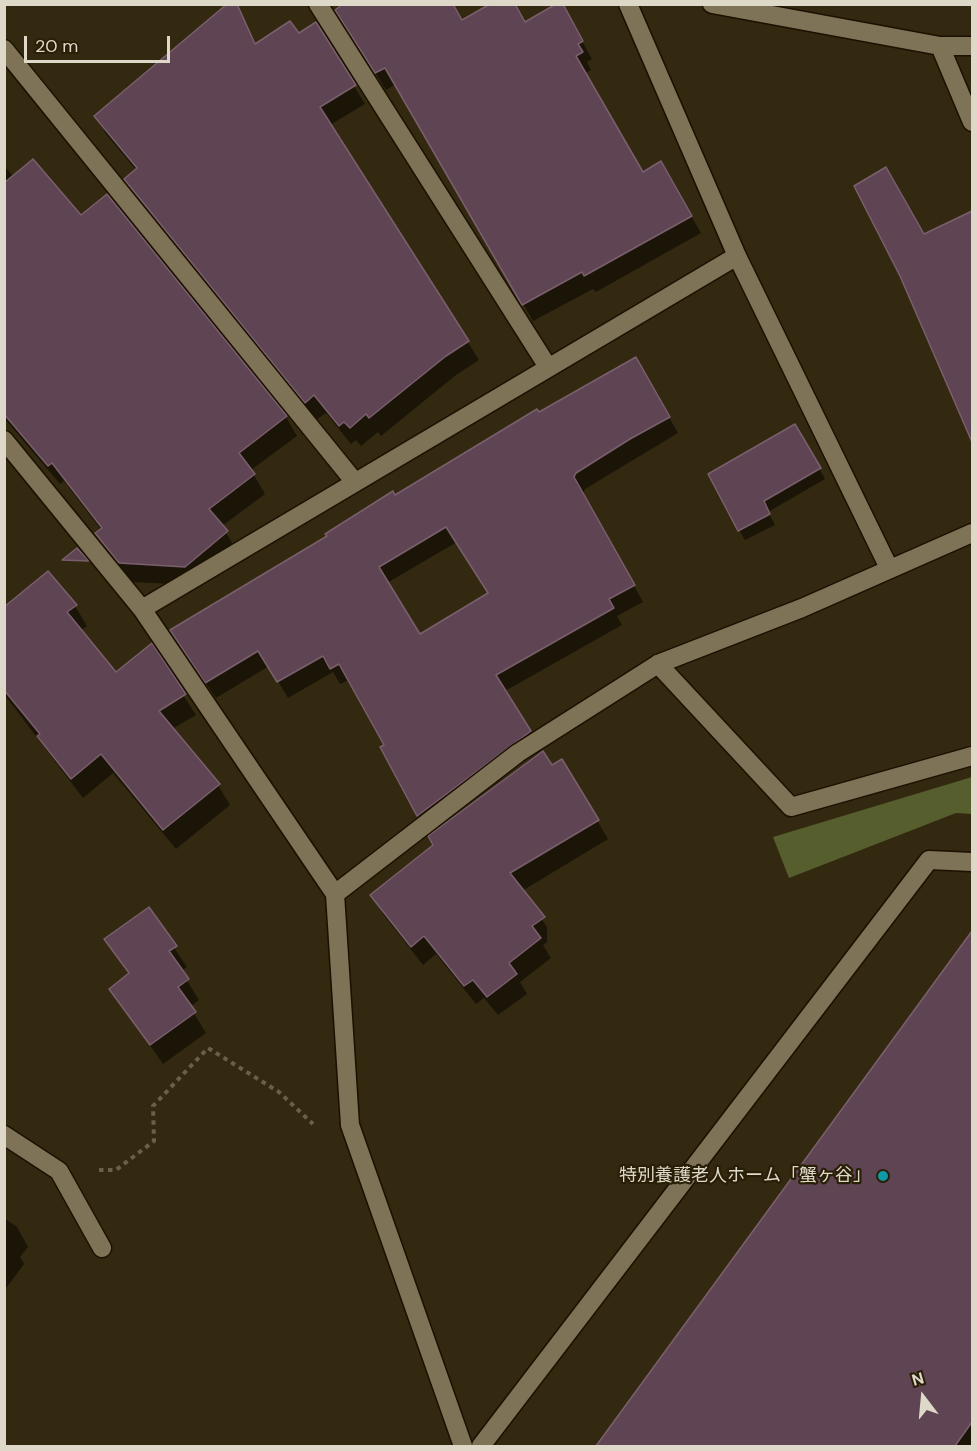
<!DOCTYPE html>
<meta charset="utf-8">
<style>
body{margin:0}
#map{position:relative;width:977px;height:1451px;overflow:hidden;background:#332810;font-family:"DM Sans",sans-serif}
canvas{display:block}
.frame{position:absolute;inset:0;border:6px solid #ded8c9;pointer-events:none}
.north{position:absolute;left:893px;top:1367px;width:60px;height:60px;-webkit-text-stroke:4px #291f06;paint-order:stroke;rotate:344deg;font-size:16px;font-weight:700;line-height:24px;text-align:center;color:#ded8c9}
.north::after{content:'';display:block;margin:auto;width:21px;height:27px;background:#ded8c9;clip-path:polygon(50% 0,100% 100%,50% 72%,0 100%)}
.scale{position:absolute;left:24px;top:36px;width:146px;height:27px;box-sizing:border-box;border:3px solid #ded8c9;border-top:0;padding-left:8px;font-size:18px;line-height:21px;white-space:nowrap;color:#ded8c9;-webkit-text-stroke:4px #291f06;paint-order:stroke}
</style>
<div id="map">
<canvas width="977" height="1451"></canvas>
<div class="frame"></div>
<div class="north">N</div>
<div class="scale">20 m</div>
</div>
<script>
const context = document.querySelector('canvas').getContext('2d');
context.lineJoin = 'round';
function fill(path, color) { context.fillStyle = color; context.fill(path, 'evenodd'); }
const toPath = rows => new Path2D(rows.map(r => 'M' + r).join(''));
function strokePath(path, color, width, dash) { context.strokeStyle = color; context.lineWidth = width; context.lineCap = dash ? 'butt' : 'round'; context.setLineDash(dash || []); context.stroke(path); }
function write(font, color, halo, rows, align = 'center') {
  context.font = font + ' "DM Sans","Noto Sans JP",sans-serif'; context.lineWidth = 4.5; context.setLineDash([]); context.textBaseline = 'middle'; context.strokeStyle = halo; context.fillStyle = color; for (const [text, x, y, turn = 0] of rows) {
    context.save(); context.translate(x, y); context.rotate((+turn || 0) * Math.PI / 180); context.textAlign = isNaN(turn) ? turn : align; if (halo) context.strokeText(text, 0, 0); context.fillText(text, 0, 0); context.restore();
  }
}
fill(toPath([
 [972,777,972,814,956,813,789,878,773,837]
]), '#575e2e');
fill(toPath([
 [236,4,256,45,298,35,316,24,365,104,330,125,479,360,456,375,381,436,378,432,361,446,356,440,351,444,326,413,316,420,136,198,126,179,136,170,106,134,96,116],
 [561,4,592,59,587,62,591,70,584,74,642,174,661,163,701,233,596,292,593,289,533,321,396,84,386,90,347,27,461,22,525,24],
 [4,166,14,177,81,217,286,417,297,436,251,470,265,494,222,526,237,551,196,585,131,582,108,553,97,534,101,530,64,481,60,484,4,418],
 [972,213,972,391,956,398,923,236],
 [636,359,678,433,585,489,583,494,643,602,617,616,622,625,505,691,539,748,428,832,382,748,386,746,349,680,340,684,333,672,288,698,269,666,216,698,181,647,395,497],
 [457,542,490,594,420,636,387,583],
 [795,426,825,479,768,512,775,525,745,540,739,530],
 [75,606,87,626,80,631,116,674,151,646,196,715,172,729,218,785,230,805,176,849,113,773,83,798,4,694,4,609],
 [562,761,608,839,522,891,547,927,547,942,543,945,551,958,520,982,527,994,498,1015,484,998,476,1004,436,954,423,965,383,914,372,896],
 [148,909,187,967,181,971,199,1000,190,1007,206,1033,163,1064,111,989,129,975,106,940],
 [972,933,972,1446,598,1446],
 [4,1218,17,1227,28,1247,20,1257,24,1264,4,1291]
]), '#0007');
const building = toPath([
 [227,4,237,4,255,44,290,21,299,33,316,22,356,85,320,107,469,341,446,356,369,418,366,414,350,428,344,422,339,426,314,395,305,403,124,179,137,168,94,116,227,4],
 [343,4,453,4,462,20,490,4,515,4,525,22,556,4,563,4,583,41,578,44,583,52,576,56,643,172,661,161,692,216,584,276,582,272,522,305,385,68,375,73,335,10,343,4],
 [33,159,81,215,107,194,287,416,239,453,255,474,209,509,228,531,185,567,119,563,95,533,102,528,52,463,48,466,4,414,4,183,33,159],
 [886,167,924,234,972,211,972,442,900,276,854,186,886,167],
 [636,357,670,417,630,439,576,473,574,477,635,585,609,599,614,608,496,675,531,731,417,816,380,747,384,745,339,664,330,669,323,656,277,682,258,651,205,683,170,630,327,536,325,534,393,491,395,495,537,409,539,412,636,357],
 [446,527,488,593,420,634,379,567,446,527],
 [795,424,821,468,764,501,770,514,738,531,708,474,795,424],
 [77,548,89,561,62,560,77,548],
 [48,571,77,605,67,612,116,672,152,643,186,694,159,711,220,784,163,830,101,754,71,779,37,736,40,734,4,690,4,607,48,571],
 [543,751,552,765,562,759,599,820,510,873,545,917,532,926,541,938,509,963,517,974,487,997,473,980,464,986,424,936,411,947,370,895,433,845,428,836,543,751],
 [149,907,177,946,169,951,189,979,178,987,196,1012,150,1045,109,989,129,973,104,939,149,907],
 [972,931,972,1422,955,1446,596,1446,972,931]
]);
fill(building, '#5f4553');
strokePath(building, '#7a5f6d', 1.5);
const lane = toPath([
 [658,664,791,807,972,756],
 [481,1446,929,860,972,862]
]);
const street = toPath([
 [318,4,548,367],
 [628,4,737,256,889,568],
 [712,4,940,46,972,46],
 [940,46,972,122],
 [4,49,354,481],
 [4,440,142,609,335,894,350,1125,463,1446],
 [142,609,737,256],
 [335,894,518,753,658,664,802,608,972,533],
 [4,1135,59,1171,102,1248]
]);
strokePath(lane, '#1b1100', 21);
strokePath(street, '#1b1100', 21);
strokePath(toPath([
 [99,1170,116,1170,154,1141,153,1106,208,1048,279,1092,313,1124]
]), '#695f4a', 4, [4.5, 4.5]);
strokePath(lane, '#7e7257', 18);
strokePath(street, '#7e7257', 18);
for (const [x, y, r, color] of [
 [883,1176,6,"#0f9aa8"]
]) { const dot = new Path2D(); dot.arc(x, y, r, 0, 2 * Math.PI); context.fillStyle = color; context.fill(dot); strokePath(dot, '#291f06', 2); }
write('18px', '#ded8c9', '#291f06', [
 ["特別養護老人ホーム「蟹ヶ谷」",871,1176]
], 'right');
</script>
